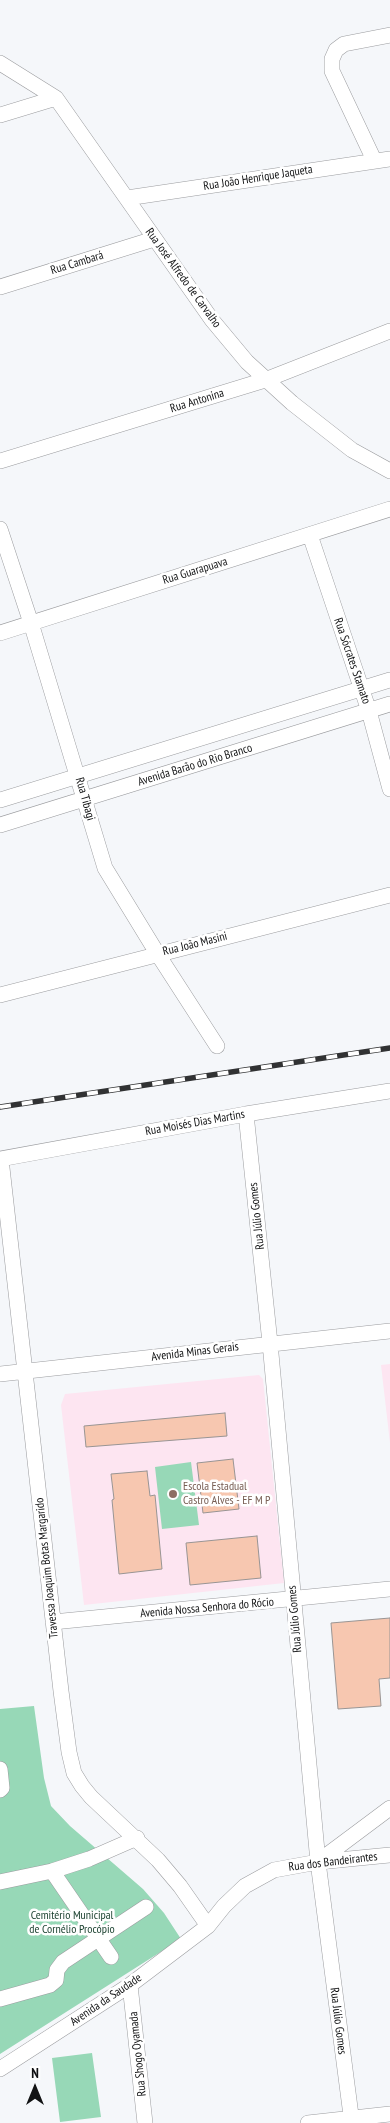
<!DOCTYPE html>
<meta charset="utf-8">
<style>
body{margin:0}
#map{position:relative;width:390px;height:2123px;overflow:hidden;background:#f5f7fa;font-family:"PT Sans Narrow",sans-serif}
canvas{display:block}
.north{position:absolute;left:10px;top:2063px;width:50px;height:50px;-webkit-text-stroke:4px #fff;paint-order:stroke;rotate:0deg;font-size:14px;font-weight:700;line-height:20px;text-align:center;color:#121314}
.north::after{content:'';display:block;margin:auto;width:18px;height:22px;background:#121314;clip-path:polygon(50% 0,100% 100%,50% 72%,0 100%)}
</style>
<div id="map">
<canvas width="390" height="2123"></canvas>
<div class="north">N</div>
</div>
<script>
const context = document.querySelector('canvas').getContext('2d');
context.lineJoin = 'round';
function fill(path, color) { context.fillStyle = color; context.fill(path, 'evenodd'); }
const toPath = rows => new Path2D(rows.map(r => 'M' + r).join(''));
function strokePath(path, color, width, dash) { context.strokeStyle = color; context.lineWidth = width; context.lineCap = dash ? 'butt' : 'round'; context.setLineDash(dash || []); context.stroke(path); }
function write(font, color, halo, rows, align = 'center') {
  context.font = font + ' "PT Sans Narrow",sans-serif'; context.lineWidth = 5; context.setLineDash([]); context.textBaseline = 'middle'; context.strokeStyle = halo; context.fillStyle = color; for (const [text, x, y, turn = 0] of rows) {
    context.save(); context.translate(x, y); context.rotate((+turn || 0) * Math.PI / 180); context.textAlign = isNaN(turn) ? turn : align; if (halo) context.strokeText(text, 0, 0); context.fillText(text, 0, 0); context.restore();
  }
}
fill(toPath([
 [390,1364,390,1443,381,1365],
 [259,1375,263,1379,284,1583,84,1605,61,1405,65,1394]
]), '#fde5f1');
fill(toPath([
 [191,1462,199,1525,162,1529,155,1467],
 [34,1706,44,1778,51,1806,70,1826,143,1889,164,1913,181,1939,0,2054,0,1709],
 [92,2053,101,2117,60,2122,52,2058]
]), '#97d8b7');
const building = toPath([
 [225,1413,227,1436,86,1447,84,1426,225,1413],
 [233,1459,239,1509,203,1513,197,1463,233,1459],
 [147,1471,150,1496,155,1495,162,1569,119,1574,112,1500,114,1499,111,1474,147,1471],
 [257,1536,261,1578,190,1585,186,1543,257,1536],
 [390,1618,390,1678,379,1679,381,1706,338,1709,331,1623,390,1618]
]);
fill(building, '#f7c7b0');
strokePath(building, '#999594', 1);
const minor = toPath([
 [0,63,56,98,212,320,247,362,292,403,352,450,390,471],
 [0,115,56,98],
 [374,160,332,71,332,59,336,50,344,44,390,35],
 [127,198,390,159],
 [0,287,154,239],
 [0,461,265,380,390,331],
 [0,529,31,623,105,868,157,953,217,1046],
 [310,535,369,711,390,789],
 [0,633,390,509],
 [0,800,390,680],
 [0,825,390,704],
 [0,995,390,895],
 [246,1114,270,1343,318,1862,352,2123],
 [0,1159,246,1114,390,1091],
 [1,1159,61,1691,69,1752,74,1773,82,1786,91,1797,158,1860,180,1886,208,1926],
 [0,1374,390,1331],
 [53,1622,390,1589],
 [0,1769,2,1788,0,1790],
 [319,1861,390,1808],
 [52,1871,111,1957],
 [0,1882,52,1871,89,1859,137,1838],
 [130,1985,145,2123],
 [0,1999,50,1985,56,1980,57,1970,63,1962,146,1907],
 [0,2069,130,1985,208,1926,224,1906,245,1886,274,1870,318,1862,390,1855],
 [308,2123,390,2114]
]);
strokePath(minor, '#9b9c9f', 16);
strokePath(minor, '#fff', 15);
const rail = toPath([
 [0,1107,390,1048]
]);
strokePath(rail, '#313233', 5.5);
strokePath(rail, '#fff', 4, [11]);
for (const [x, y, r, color] of [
 [173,1494,5,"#8d6e63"]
]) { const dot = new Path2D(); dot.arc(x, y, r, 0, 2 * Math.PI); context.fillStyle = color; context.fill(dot); strokePath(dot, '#fff', 2); }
write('12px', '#121314', '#fff', [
 ["Rua João Henrique Jaqueta",258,178,-9],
 ["Rua Cambará",77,263,-17],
 ["Rua José Alfredo de Carvalho",183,278,54],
 ["Rua Antonina",197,401,-17],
 ["Rua Guarapuava",195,571,-17],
 ["Rua Sócrates Stamato",352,661,71],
 ["Avenida Barão do Rio Branco",195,765,-17],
 ["Rua Tibagi",85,799,74],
 ["Rua João Masini",195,944,-14],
 ["Rua Moisés Dias Martins",195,1123,-10],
 ["Rua Júlio Gomes",257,1216,-96],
 ["Avenida Minas Gerais",195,1352,-7],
 ["Travessa Joaquim Botas Margarido",47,1568,-96],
 ["Avenida Nossa Senhora do Rócio",207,1608,-5],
 ["Rua Júlio Gomes",295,1619,-95],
 ["Rua dos Bandeirantes",333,1862,-7],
 ["Avenida da Saudade",106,2000,-34],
 ["Rua Júlio Gomes",338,2021,83],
 ["Rua Shogo Oyamada",138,2054,-96]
]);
write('12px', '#785e54', '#fff', [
 ["Escola Estadual",183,1487],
 ["Castro Alves - EF M P",183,1501]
], 'left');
write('12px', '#183f2d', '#fff', [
 ["Cemitério Municipal",72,1916],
 ["de Cornélio Procópio",72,1930]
]);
</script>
